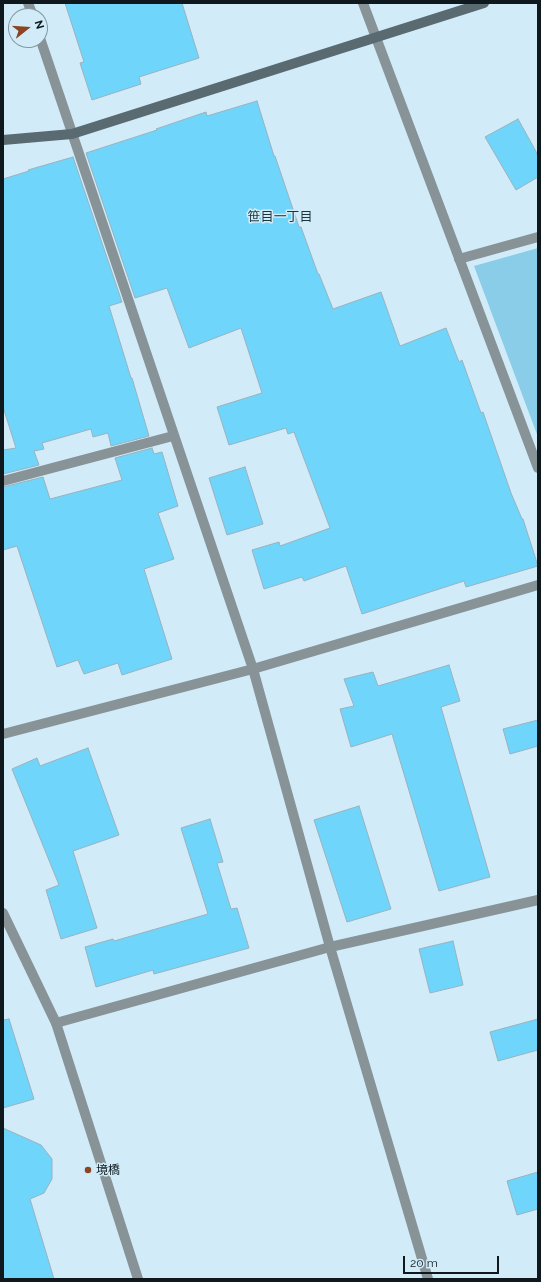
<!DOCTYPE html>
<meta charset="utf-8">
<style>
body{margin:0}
#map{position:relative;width:541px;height:1282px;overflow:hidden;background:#d1ecf8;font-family:Raleway,sans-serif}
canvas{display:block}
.frame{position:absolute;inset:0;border:4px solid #0f191d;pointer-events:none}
.north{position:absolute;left:8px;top:8px;width:40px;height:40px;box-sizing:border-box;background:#d1ecf8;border:1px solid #8398a0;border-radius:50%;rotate:73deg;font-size:11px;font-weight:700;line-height:16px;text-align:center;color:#0f191d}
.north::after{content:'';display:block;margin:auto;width:14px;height:18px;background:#8c4522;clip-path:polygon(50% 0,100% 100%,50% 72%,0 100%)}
.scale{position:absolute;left:403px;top:1256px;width:96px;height:18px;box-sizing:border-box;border:2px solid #0f191d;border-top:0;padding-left:5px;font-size:12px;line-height:14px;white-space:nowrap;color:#0f191d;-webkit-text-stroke:3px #d1ecf8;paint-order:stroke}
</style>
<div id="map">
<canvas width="541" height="1282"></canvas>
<div class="frame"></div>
<div class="north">N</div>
<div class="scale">20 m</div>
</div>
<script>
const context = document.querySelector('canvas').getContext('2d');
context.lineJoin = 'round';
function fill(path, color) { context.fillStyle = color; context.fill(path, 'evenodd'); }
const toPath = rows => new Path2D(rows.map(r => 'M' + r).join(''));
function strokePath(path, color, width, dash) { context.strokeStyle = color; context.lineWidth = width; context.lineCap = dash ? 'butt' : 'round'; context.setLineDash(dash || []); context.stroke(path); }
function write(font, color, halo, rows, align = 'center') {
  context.font = font + ' Raleway,"Noto Sans JP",sans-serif'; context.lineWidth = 3; context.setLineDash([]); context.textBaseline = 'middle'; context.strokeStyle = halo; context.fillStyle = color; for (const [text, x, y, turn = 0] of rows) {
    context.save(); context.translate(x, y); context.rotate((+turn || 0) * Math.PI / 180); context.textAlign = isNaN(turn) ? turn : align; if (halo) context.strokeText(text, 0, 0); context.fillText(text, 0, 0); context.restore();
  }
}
fill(toPath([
 [538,248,538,437,474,266]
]), '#8acde8');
const building = toPath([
 [65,3,182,3,199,58,139,77,141,84,92,100,80,63,84,62,65,3],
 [257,101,274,156,275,156,299,227,301,227,318,274,319,274,333,309,381,292,400,346,446,328,459,362,462,360,481,413,483,412,511,493,522,519,523,519,538,566,466,587,464,581,362,614,346,566,304,581,302,577,264,589,252,550,279,542,280,546,330,528,294,432,288,434,286,428,229,445,217,407,262,393,241,328,189,348,167,288,135,298,86,153,157,130,156,129,206,112,207,116,257,101],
 [518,119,538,155,538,177,516,190,485,137,518,119],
 [73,157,122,302,109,306,131,378,132,378,149,436,111,446,108,433,93,437,91,429,42,443,44,449,34,451,39,465,3,474,3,450,16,448,3,407,3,179,29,171,28,170,73,157],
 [152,448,154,454,162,452,178,506,158,513,174,559,144,569,172,659,122,675,118,663,84,674,78,660,57,667,17,546,3,550,3,487,43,477,50,499,122,480,115,458,152,448],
 [245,467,263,524,227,535,209,478,245,467],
 [449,665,460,701,441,707,490,877,439,891,392,734,351,747,340,709,354,706,344,679,373,672,378,686,449,665],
 [538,720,538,746,510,754,503,729,538,720],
 [88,748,119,835,73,851,97,928,61,939,46,890,59,885,12,769,37,758,40,766,88,748],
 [359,806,391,909,347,922,314,820,359,806],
 [210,819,223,862,217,863,231,909,237,908,249,948,154,974,153,970,96,987,85,947,113,939,114,941,208,914,181,828,210,819],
 [453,941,463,985,430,993,419,949,453,941],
 [9,1019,34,1099,3,1108,3,1020,9,1019],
 [538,1019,538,1050,498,1061,490,1032,538,1019],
 [3,1128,41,1145,52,1159,52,1179,44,1193,30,1199,54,1279,3,1279,3,1128],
 [538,1172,538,1209,517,1215,507,1181,538,1172]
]);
fill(building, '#70d5fb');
strokePath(building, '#98b2be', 1);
strokePath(toPath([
 [459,259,538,237],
 [3,481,173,436],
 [56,1023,330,947,538,900]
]), '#879397', 10);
strokePath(toPath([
 [28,3,33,16],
 [363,3,538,468],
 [40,38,253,669,330,947,428,1279],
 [3,734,253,669,538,585],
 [3,913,56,1023,138,1279]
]), '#879397', 10);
strokePath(toPath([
 [3,140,72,134,484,3]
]), '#5a6a71', 10);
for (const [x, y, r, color] of [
 [88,1170,4,"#8c4522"]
]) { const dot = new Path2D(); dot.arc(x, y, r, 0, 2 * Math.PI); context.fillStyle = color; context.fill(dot); strokePath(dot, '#d1ecf8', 1.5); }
write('12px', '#0f191d', '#d1ecf8', [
 ["境橋",96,1170]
], 'left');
write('13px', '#1d343d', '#d1ecf8', [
 ["笹目一丁目",280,217]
]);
</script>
